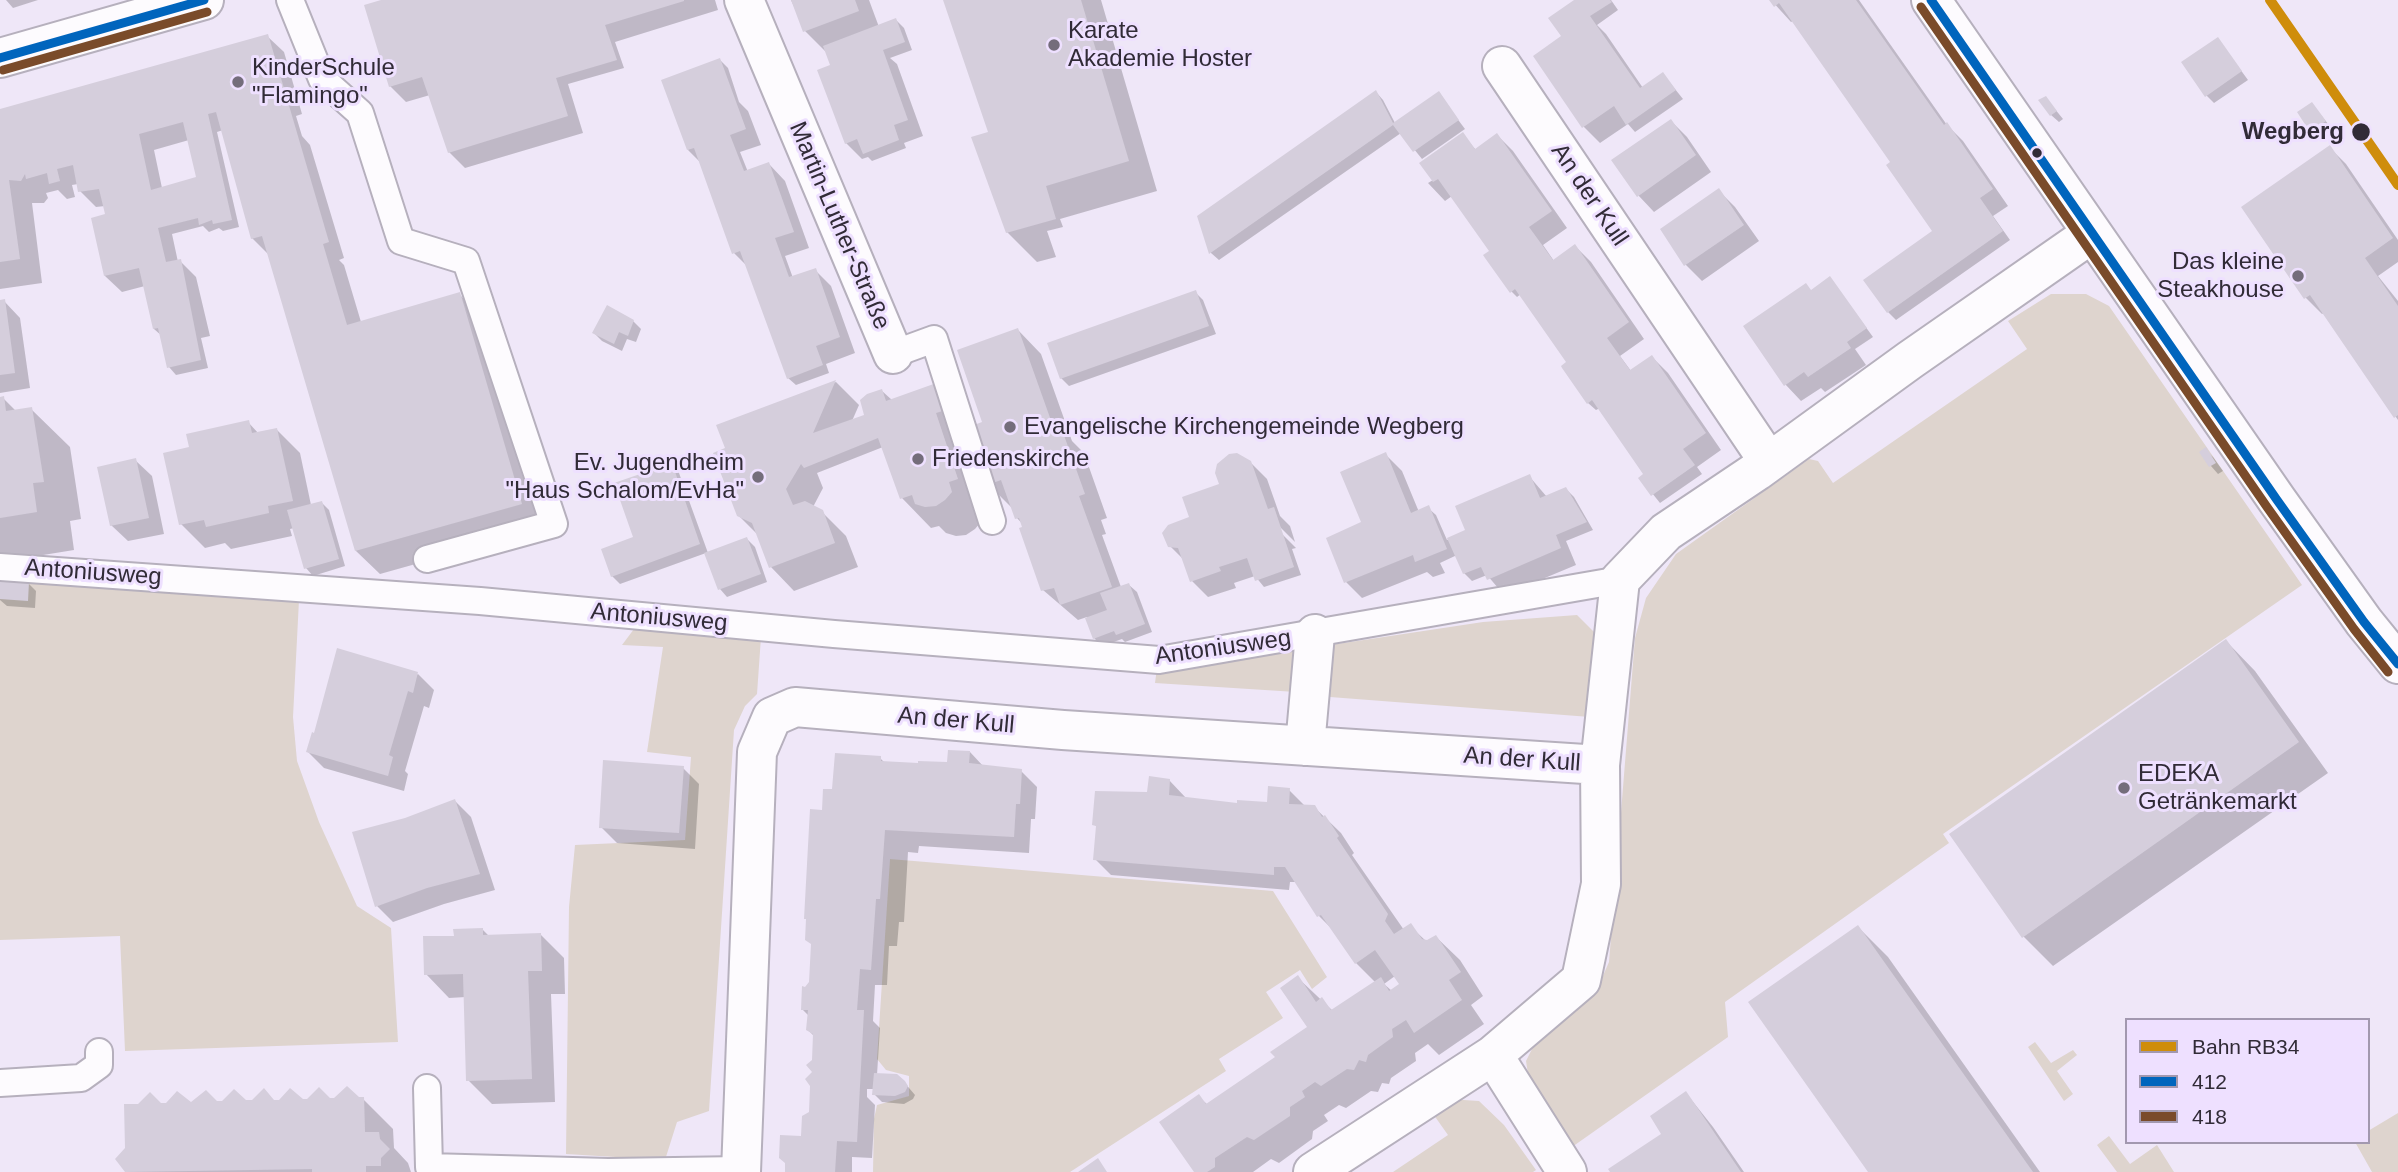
<!DOCTYPE html>
<meta charset="utf-8">
<style>
body{margin:0}
#map{position:relative;width:2398px;height:1172px;overflow:hidden;background:#efe7f8;font-family:Arial,sans-serif}
canvas{display:block}
.legend{position:absolute;left:2125px;top:1018px;width:245px;height:126px;box-sizing:border-box;background:#eee0ff;border:2px solid #a298af;margin:0;padding:9px 12px;list-style:none;font-size:21px;color:#312b37}
.legend li{display:flex;align-items:center;gap:14px;height:35px}
.legend b{width:35px;border:2px solid #a298af}
</style>
<div id="map">
<canvas width="2398" height="1172"></canvas>
<ul class="legend">
<li><b style="height:9px;background:#cf8d0b"></b>Bahn RB34</li>
<li><b style="height:9px;background:#0065bd"></b>412</li>
<li><b style="height:9px;background:#7a4b2a"></b>418</li>
</ul>
</div>
<script>
const context = document.querySelector('canvas').getContext('2d');
context.lineJoin = 'round';
function fill(path, color) { context.fillStyle = color; context.fill(path, 'evenodd'); }
const toPath = rows => new Path2D(rows.map(r => 'M' + r).join(''));
function strokePath(path, color, width, dash) { context.strokeStyle = color; context.lineWidth = width; context.lineCap = dash ? 'butt' : 'round'; context.setLineDash(dash || []); context.stroke(path); }
function write(font, color, halo, rows, align = 'center') {
  context.font = font + ' Arial,sans-serif'; context.lineWidth = 6; context.setLineDash([]); context.textBaseline = 'middle'; context.strokeStyle = halo; context.fillStyle = color; for (const [text, x, y, turn = 0] of rows) {
    context.save(); context.translate(x, y); context.rotate((+turn || 0) * Math.PI / 180); context.textAlign = isNaN(turn) ? turn : align; if (halo) context.strokeText(text, 0, 0); context.fillText(text, 0, 0); context.restore();
  }
}
fill(toPath([
 [2051,294,2086,294,2109,306,2302,585,1943,834,1949,843,1725,1002,1728,1037,1572,1147,1531,1093,1526,1061,1542,1029,1595,994,1609,962,1635,638,1646,598,1676,554,1809,459,1818,461,1833,483,2027,349,2008,321],
 [0,580,299,600,293,717,297,761,319,822,357,906,391,928,398,1042,125,1051,120,936,0,940],
 [1577,615,1594,632,1597,653,1590,717,1317,696,1324,646,1483,622],
 [634,629,761,637,757,694,745,706,734,730,709,1111,677,1122,665,1160,566,1154,569,907,575,845,685,840,691,757,647,752,663,647,622,645],
 [1298,646,1296,692,1155,683,1157,668],
 [890,859,1273,891,1327,977,1312,989,1300,970,1266,992,1283,1018,1219,1059,1226,1071,1070,1172,873,1172,874,1119,877,1105,909,1096,909,1076,886,1070,877,1059],
 [2035,1042,2051,1063,2073,1050,2077,1055,2057,1071,2073,1094,2064,1101,2028,1047],
 [1448,1099,1479,1101,1504,1125,1536,1170,1533,1172,1393,1172,1448,1135,1431,1111],
 [2398,1113,2398,1172,2372,1172,2355,1142,2368,1142,2368,1131],
 [2109,1136,2130,1164,2157,1145,2174,1172,2117,1172,2097,1145]
]), '#ded4ce');
fill(toPath([
 [6,0,38,0,13,8],
 [387,0,715,0,718,10,615,42,624,68,568,84,583,133,465,168,449,152,430,95,406,102,390,86],
 [791,0,869,0,879,27,896,20,904,28,912,50,890,58,897,64,923,136,904,143,906,148,872,161,868,157,862,159,846,143,832,66,828,54,805,31],
 [944,0,1101,0,1157,191,1060,219,1063,227,1047,231,1056,257,1037,262,1007,232,990,133],
 [1577,0,1611,0,1618,10,1597,25,1606,34,1643,88,1663,74,1683,99,1635,132,1628,124,1600,143,1584,127,1564,36],
 [1771,0,1859,0,1947,125,1963,141,2008,206,1993,216,2010,240,1896,320,1888,312,1935,232,1892,162,1793,21,1791,22],
 [267,36,284,52,302,114,296,116,302,136,310,145,344,258,339,260,344,265,361,322,459,294,483,318,544,528,380,574,356,551,269,255,252,238,223,130,217,132,239,227,223,231,219,228,209,232,203,226,172,234,178,262,180,261,196,277,210,336,201,338,208,368,176,375,169,367,162,336,154,329,145,286,122,292,105,276,107,215,105,206,96,207,80,191,78,184,72,185,75,197,67,199,58,190,46,193,48,198,44,203,32,203,42,283,0,289,0,110],
 [189,140,198,178,162,188,154,150],
 [2218,39,2248,80,2214,103,2206,95],
 [720,60,728,68,739,102,748,111,761,145,740,152,748,172,769,164,785,181,809,248,785,256,793,278,815,270,831,286,855,353,826,364,829,373,796,385,788,378,748,267,734,253,701,163,688,150],
 [1376,92,1383,100,1395,123,1438,93,1465,129,1422,159,1401,133,1219,260,1211,253,1199,217],
 [2046,98,2063,119,2059,122,2051,115],
 [2312,104,2333,130,2319,139,2311,131],
 [1671,121,1687,137,1711,172,1654,212,1638,195],
 [1463,135,1476,150,1497,135,1513,151,1567,228,1543,245,1554,261,1575,246,1591,262,1644,339,1620,356,1631,371,1652,357,1668,373,1721,450,1697,467,1702,474,1660,503,1640,478,1650,483,1600,408,1596,410,1588,403,1570,365,1521,294,1517,297,1509,289,1493,254,1452,196,1445,201,1428,183,1433,180],
 [2330,148,2346,164,2398,240,2398,262,2378,276,2398,301,2398,420,2324,313,2322,314,2306,298,2243,207],
 [1719,191,1735,207,1759,241,1702,281,1686,265,1662,230],
 [1830,278,1873,337,1855,349,1866,365,1825,392,1821,388,1801,401,1785,384,1812,291],
 [1195,292,1203,300,1216,334,1069,386,1061,378],
 [4,301,20,318,30,388,0,393,0,302],
 [633,321,641,329,636,342,627,339,622,351,602,341,594,333],
 [1018,330,1041,354,1072,441,1084,453,1107,518,1101,520,1106,534,1102,535,1121,587,1129,585,1137,592,1152,632,1125,642,1122,639,1102,646,1094,638,1087,617,1078,620,1043,590,1025,527,1017,518,1012,508,988,484,981,522,975,529,966,535,956,536,946,533,939,526,931,528,902,498,883,447,817,473,823,488,813,507,822,512,846,536,858,567,794,591,771,567,759,536,738,515,727,449,718,426,836,382,859,405,852,421,864,417,882,391,892,400,942,383,971,412,976,426,984,423],
 [3,398,17,412,31,409,70,447,81,519,70,521,74,550,0,562,0,399],
 [248,422,259,434,277,430,300,453,311,505,321,502,329,510,345,566,313,576,306,568,294,528,290,529,292,536,231,549,225,543,205,548,181,524,191,448],
 [2205,450,2213,457,2223,471,2218,474,2211,466,2201,453],
 [1386,455,1402,471,1419,512,1428,508,1436,515,1447,540,1465,532,1529,476,1547,497,1566,489,1574,497,1593,530,1566,541,1576,565,1504,595,1487,575,1472,581,1464,573,1457,555,1440,563,1445,573,1433,577,1427,572,1362,598,1346,582,1328,538,1364,523],
 [135,460,152,476,164,534,128,541,111,525],
 [1250,462,1267,479,1280,516,1290,526,1295,542,1277,524,1274,526,1296,548,1292,549,1301,575,1264,587,1255,576,1234,583,1236,588,1208,597,1192,581,1185,561,1170,546,1221,485],
 [671,465,679,473,708,553,747,539,755,547,767,582,727,597,720,589,706,553,620,584,612,576,635,539],
 [0,582,28,583,36,591,35,608,7,606,0,600],
 [2226,641,2255,671,2328,773,2053,966,2023,936],
 [418,674,434,690,429,708,424,706,405,771,408,774,404,791,324,768,308,752],
 [970,752,984,767,1021,771,1037,787,1035,819,1031,819,1029,853,919,846,918,853,908,852,904,922,899,922,897,946,889,946,887,985,875,985,873,1021,880,1028,877,1075,904,1082,915,1095,913,1099,904,1104,882,1102,874,1094,875,1089,867,1089,867,1097,875,1105,872,1158,852,1157,852,1172,787,1172,810,1113,815,1037,808,1030,809,1016,802,1009,811,983,824,812,834,791,880,758,885,763,949,764],
 [683,768,699,784,695,849,617,843,601,827],
 [1169,780,1186,798,1238,805,1268,804,1289,790,1306,807,1314,807,1341,833,1354,853,1352,855,1404,930,1410,926,1427,942,1436,937,1460,960,1483,996,1471,1005,1484,1024,1439,1055,1428,1044,1415,1053,1416,1061,1391,1078,1389,1084,1382,1083,1378,1092,1371,1091,1346,1108,1339,1105,1324,1115,1328,1121,1313,1131,1312,1139,1279,1163,1271,1159,1253,1172,1196,1172,1199,1097,1208,1105,1277,1058,1309,1028,1298,978,1333,1011,1376,983,1356,963,1334,931,1319,916,1297,882,1290,882,1289,890,1111,875,1095,859,1098,828,1094,824],
 [1395,976,1401,984,1392,991,1384,984],
 [455,801,471,817,495,890,444,904,393,922,377,906,406,819],
 [1858,927,1888,957,2040,1172,1870,1172],
 [483,930,489,936,541,935,564,958,565,994,551,994,555,1102,492,1104,468,1080,466,997,449,998,426,974,456,937],
 [1686,1093,1713,1127,1744,1172,1613,1172,1663,1134],
 [358,1099,363,1099,393,1129,394,1148,408,1163,411,1172,127,1172,161,1105]
]), '#0003');
fill(toPath([
 [381,0,684,0,684,1,605,25,617,60,556,78,568,116,448,153,422,77,389,87,364,5],
 [791,0,855,0,859,11,803,32],
 [943,0,1081,0,1129,161,1046,186,1056,219,1006,233,971,137,988,132],
 [1574,0,1610,0,1612,2,1590,16,1640,88,1663,72,1676,90,1626,125,1614,106,1582,128,1533,56,1561,36,1548,18],
 [1769,0,1856,0,1944,125,1947,122,1993,189,1980,198,2003,231,1887,313,1863,280,1932,231,1886,165,1890,162,1779,3,1774,7],
 [896,18,905,42,883,50,908,120,894,125,899,140,863,154,857,139,845,144,830,104,817,70,830,65,823,46],
 [268,34,329,242,323,244,347,325,460,292,522,504,355,551,262,236,251,239,216,112,208,114,232,220,213,224,212,220,199,225,198,218,158,228,166,262,181,259,201,360,167,368,158,328,153,329,139,268,104,276,91,218,105,214,99,189,78,192,73,165,57,169,60,181,49,184,47,173,26,179,25,174,21,181,9,180,20,259,0,262,0,109],
 [183,122,196,177,151,190,139,134],
 [2218,37,2242,71,2205,97,2181,62],
 [720,58,746,129,730,135,744,171,769,162,794,232,775,238,789,277,816,268,840,337,816,346,823,365,787,379,740,251,732,254,694,148,687,150,661,80],
 [1376,90,1393,123,1439,91,1459,120,1413,152,1393,125,1209,254,1197,216],
 [2046,96,2057,111,2050,116,2038,100],
 [2312,102,2326,121,2310,132,2297,112],
 [1671,119,1696,155,1637,197,1611,160],
 [1463,132,1475,149,1497,133,1552,211,1529,227,1553,260,1575,244,1629,322,1607,338,1630,370,1652,355,1706,433,1683,449,1695,465,1651,496,1638,478,1643,474,1592,400,1587,404,1562,368,1561,366,1566,362,1515,289,1510,293,1485,258,1483,255,1489,251,1438,179,1433,182,1419,163],
 [2330,145,2393,238,2365,258,2398,306,2398,415,2394,418,2310,295,2304,299,2241,207],
 [1719,188,1744,225,1684,266,1660,229],
 [1830,276,1867,328,1847,342,1851,348,1808,377,1804,372,1784,386,1743,326,1806,283,1811,290],
 [1196,290,1209,326,1060,379,1047,343],
 [5,299,15,373,0,375,0,300],
 [607,305,634,320,628,336,619,332,614,344,592,333],
 [1018,328,1054,429,1061,427,1085,494,1079,496,1112,587,1060,605,1054,588,1041,591,1019,528,1022,527,1019,518,1015,519,1001,480,987,485,966,428,982,422,957,350],
 [836,380,813,433,864,415,860,400,867,394,882,389,886,401,942,381,952,408,936,413,958,479,949,482,952,492,945,500,936,506,925,507,915,504,912,495,900,499,878,438,804,468,801,464,786,489,793,505,805,501,823,510,835,543,769,568,752,523,737,516,713,453,725,448,716,425],
 [4,396,6,411,32,407,44,482,33,483,37,512,0,518,0,397],
 [249,420,252,433,277,428,293,501,268,506,269,513,206,527,204,520,179,525,163,453,189,447,186,434],
 [2206,447,2216,463,2209,467,2199,452],
 [1386,452,1411,513,1429,505,1447,549,1415,562,1413,555,1344,583,1326,538,1361,522,1340,472],
 [1237,453,1251,461,1268,509,1274,507,1294,567,1255,581,1247,558,1219,567,1221,571,1190,582,1178,548,1168,547,1162,533,1168,525,1189,517,1182,497,1219,484,1215,473,1217,464,1229,454],
 [136,458,149,518,110,526,97,467],
 [672,463,700,544,611,577,601,549,633,537,614,483],
 [1530,474,1540,498,1566,487,1587,522,1556,535,1561,548,1487,580,1481,567,1463,574,1447,538,1465,530,1455,506],
 [322,501,339,559,304,569,287,510],
 [747,537,761,574,718,590,704,553],
 [0,581,29,582,28,601,0,599],
 [1129,583,1145,624,1116,635,1114,631,1093,639,1085,618,1107,610,1100,593],
 [2226,639,2299,742,2022,938,1949,834],
 [337,648,418,672,413,693,408,691,389,755,393,757,388,776,306,752,312,732,314,733],
 [948,750,970,751,969,763,1022,769,1020,804,1016,804,1014,837,885,830,880,899,876,899,871,970,860,969,857,1010,864,1010,857,1142,837,1141,835,1172,785,1172,785,1163,779,1158,780,1135,801,1136,802,1116,809,1112,810,1086,805,1079,812,1072,806,1065,812,1060,813,1034,806,1030,808,1010,801,1010,802,986,805,987,809,982,811,944,805,940,806,919,804,919,810,809,822,810,823,789,832,789,835,753,881,756,881,761,918,763,918,761,947,762],
 [603,760,684,766,679,833,599,828],
 [1149,776,1170,779,1169,795,1237,803,1237,800,1267,802,1268,786,1290,788,1289,804,1315,805,1322,817,1325,815,1339,836,1337,838,1388,914,1385,921,1394,934,1411,923,1422,939,1427,940,1436,935,1461,972,1449,980,1462,1000,1414,1033,1406,1020,1392,1029,1393,1037,1368,1055,1366,1062,1359,1060,1354,1070,1347,1069,1321,1086,1315,1082,1302,1091,1305,1097,1290,1107,1290,1116,1254,1140,1247,1137,1215,1158,1215,1167,1207,1172,1194,1172,1159,1122,1199,1094,1206,1104,1275,1057,1270,1052,1307,1027,1280,988,1298,975,1316,1002,1322,997,1331,1010,1381,977,1389,991,1399,984,1375,950,1355,964,1321,915,1317,917,1285,867,1274,867,1274,875,1093,860,1096,826,1092,825,1095,791,1147,792],
 [455,799,480,874,427,888,375,907,352,832,405,818],
 [1858,925,2033,1172,1868,1172,1748,1002],
 [483,928,483,935,541,933,542,971,528,971,532,1079,466,1081,463,974,424,975,423,936,454,936,453,929],
 [874,1073,897,1074,905,1081,908,1086,905,1092,895,1096,872,1095],
 [347,1086,359,1097,364,1097,365,1132,379,1132,380,1139,390,1149,381,1158,381,1166,366,1166,366,1172,312,1172,312,1169,125,1172,115,1159,125,1148,124,1104,138,1104,150,1092,161,1103,166,1103,177,1091,191,1102,206,1090,217,1101,222,1101,234,1089,246,1100,252,1100,264,1088,274,1100,279,1100,290,1088,303,1099,307,1099,319,1087,330,1098,334,1098],
 [1686,1091,1741,1172,1610,1172,1608,1169,1661,1134,1650,1116],
 [1098,1158,1107,1172,1078,1172]
]), '#d5cedc');
const service = toPath([
 [290,0,322,79,360,113,401,241,466,261,554,524,427,559],
 [893,354,934,339,992,521],
 [0,567,480,601,834,634,1159,660,1620,580],
 [0,1083,81,1078,99,1065,99,1052],
 [427,1088,429,1167,608,1172,741,1170]
]);
const minor = toPath([
 [744,0,893,354],
 [1502,66,1769,462],
 [1305,746,1315,634],
 [1493,1055,1567,1172],
 [741,1172,757,752,772,717,795,707,1063,730,1600,765],
 [1313,1172,1493,1055,1581,980,1601,884,1600,765,1620,580,1666,532,1757,471,1910,360,2091,234]
]);
const tertiary = toPath([
 [1931,0,2277,500,2364,622,2398,664],
 [0,58,204,0]
]);
strokePath(service, '#b6b0bd', 30);
strokePath(minor, '#b6b0bd', 42);
strokePath(tertiary, '#b6b0bd', 42);
strokePath(service, '#fdfbfe', 26);
strokePath(minor, '#fdfbfe', 38);
strokePath(tertiary, '#fdfbfe', 38);
strokePath(toPath([
 [1931,0,2277,500,2364,622,2398,664],
 [0,58,204,0]
]), '#0065bd', 9);
strokePath(toPath([
 [1921,7,2267,507,2354,629,2388,672],
 [3,70,207,12]
]), '#7a4b2a', 9);
strokePath(toPath([
 [2270,0,2398,185]
]), '#cf8d0b', 10);
for (const [x, y, r, color] of [
 [1054,45,7,"#746d7b"],
 [238,82,7,"#746d7b"],
 [2361,132,10,"#312b37"],
 [2037,153,6,"#312b37"],
 [2298,276,7,"#746d7b"],
 [1010,427,7,"#746d7b"],
 [918,459,7,"#746d7b"],
 [758,477,7,"#746d7b"],
 [2124,788,7,"#746d7b"]
]) { const dot = new Path2D(); dot.arc(x, y, r, 0, 2 * Math.PI); context.fillStyle = color; context.fill(dot); strokePath(dot, '#eee0ff', 2.5); }
write('24px', '#312b37', '#eee0ff', [
 ["Karate",1068,31],
 ["Akademie Hoster",1068,59],
 ["KinderSchule",252,68],
 ["\"Flamingo\"",252,96],
 ["Das kleine",2284,262,"right"],
 ["Steakhouse",2284,290,"right"],
 ["Evangelische Kirchengemeinde Wegberg",1024,427],
 ["Friedenskirche",932,459],
 ["Ev. Jugendheim",744,463,"right"],
 ["\"Haus Schalom/EvHa\"",744,491,"right"],
 ["EDEKA",2138,774],
 ["Getränkemarkt",2138,802]
], 'left');
write('bold 24px', '#312b37', '#eee0ff', [
 ["Wegberg",2344,132]
], 'right');
write('24px', '#312b37', '#eee0ff', [
 ["An der Kull",1589,195,56],
 ["Martin-Luther-Straße",839,226,67],
 ["Antoniusweg",93,573,4],
 ["Antoniusweg",659,618,5],
 ["Antoniusweg",1223,648,-8],
 ["An der Kull",956,721,5],
 ["An der Kull",1522,760,4]
]);
</script>
